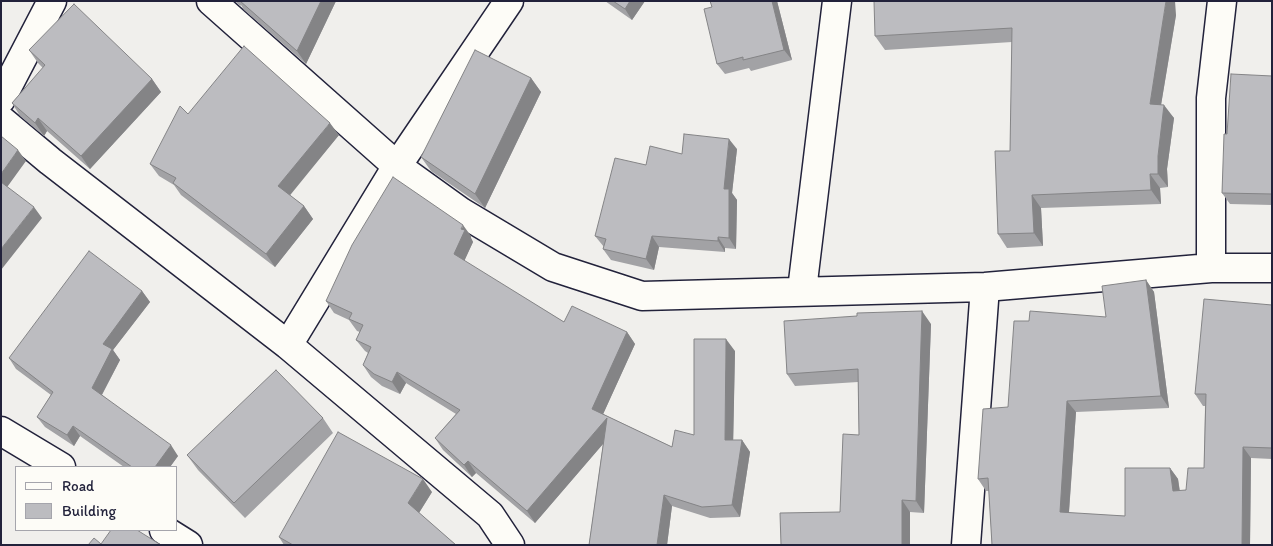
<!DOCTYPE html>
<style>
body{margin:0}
#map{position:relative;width:1273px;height:546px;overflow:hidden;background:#f0efec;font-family:Itim,sans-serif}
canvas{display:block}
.frame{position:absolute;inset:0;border:2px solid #22223b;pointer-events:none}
.legend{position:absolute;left:15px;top:466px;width:162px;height:65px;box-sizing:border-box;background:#fdfcf7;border:1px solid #a5a5ac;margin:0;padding:6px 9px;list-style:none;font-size:15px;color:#22223b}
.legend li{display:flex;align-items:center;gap:10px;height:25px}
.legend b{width:25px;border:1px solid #a5a5ac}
</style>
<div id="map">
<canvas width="1273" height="546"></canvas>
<div class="frame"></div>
<ul class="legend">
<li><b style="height:6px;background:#fdfcf7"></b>Road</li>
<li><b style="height:14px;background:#bcbcc0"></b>Building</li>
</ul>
</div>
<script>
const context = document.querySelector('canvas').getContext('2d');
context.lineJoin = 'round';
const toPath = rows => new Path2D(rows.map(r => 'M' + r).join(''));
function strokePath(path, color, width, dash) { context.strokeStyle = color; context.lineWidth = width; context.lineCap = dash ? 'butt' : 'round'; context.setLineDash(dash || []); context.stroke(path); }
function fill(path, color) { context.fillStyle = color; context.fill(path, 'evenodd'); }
const minor = toPath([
 [211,1,397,166,461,212,553,267,642,296,985,287,1211,268,1272,268],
 [1,99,52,1],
 [1,120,50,161,288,345,490,515,510,545],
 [1211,268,1211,98,1222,1],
 [802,290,837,1],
 [288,345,397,166,509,1],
 [1,431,61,467],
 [164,530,188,545],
 [966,545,985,287]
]);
strokePath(minor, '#22223b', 31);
strokePath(minor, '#fdfcf7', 28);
fill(toPath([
 [235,1,336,1,306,64,244,10,241,5,240,6],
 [605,1,645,1,632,20],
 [777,1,792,60,751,71,749,68,725,74,717,64,712,7],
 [1176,15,1161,105,1174,118,1167,169,1168,187,1160,188,1161,204,1041,208,1043,246,1007,248,998,234,1010,151,1012,42,885,50,875,36],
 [29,50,152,79,161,92,90,169,47,131,44,136,20,116,12,103,43,68,38,63],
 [1272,76,1272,205,1230,204,1222,193,1227,134],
 [531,78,541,92,485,208,431,171,421,157],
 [188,114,339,135,289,195,304,206,313,219,275,267,181,195,174,185,159,176,150,164],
 [737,149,732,193,737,200,736,249,725,248,725,252,659,247,654,270,611,260,603,249,604,247,595,236,646,165,682,154],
 [471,236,471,238,473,242,464,261,564,322,627,332,635,344,603,414,672,447,694,435,735,351,733,440,742,440,750,452,740,517,710,518,672,506,667,545,589,545,603,444,535,523,476,473,472,477,443,450,435,438,456,414,406,383,400,394,382,386,371,377,363,365,368,353,365,351,356,340,360,332,357,331,349,320,334,313,326,301],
 [1146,280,1154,292,1169,408,1076,412,1069,513,1125,516,1170,468,1178,479,1180,491,1186,490,1204,468,1205,406,1203,406,1195,394,1272,305,1272,459,1251,458,1250,545,992,545,989,491,986,491,978,479,1008,407,1029,321,1106,317],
 [142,291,150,302,113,350,120,360,102,395,178,456,170,467,124,467,80,436,74,446,45,427,37,417,51,395,16,369,9,358],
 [931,324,924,513,910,512,910,545,781,545,840,512,859,435,858,382,795,386,787,374],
 [323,418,333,433,245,518,198,470,187,455],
 [432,492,419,513,456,545,284,545,279,537]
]), '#a2a2a5');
fill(toPath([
 [321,1,336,1,306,64,297,51],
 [630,1,645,1,632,20,625,9],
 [772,1,777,1,792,60,784,50],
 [1166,1,1175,1,1176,15,1159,117,1150,104],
 [531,78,541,92,485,208,475,194],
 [152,79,161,92,90,169,81,156],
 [1164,105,1174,118,1167,169,1168,187,1158,174,1158,156],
 [38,118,47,131,44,136,35,123],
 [330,123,339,135,287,199,278,186],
 [729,139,737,149,732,193,737,200,736,249,729,238,724,189],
 [18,150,26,161,5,190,1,184,1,174],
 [1150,174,1160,188,1161,204,1151,190],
 [1032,195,1041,208,1043,246,1034,233],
 [304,206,313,219,275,267,266,254],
 [34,207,42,218,1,270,1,249],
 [463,225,471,236,471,238,473,242,462,266,454,254],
 [652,236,659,247,654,270,646,259],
 [718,237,725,248,725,252,718,241],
 [1146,280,1154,292,1169,408,1161,396],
 [142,291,150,302,113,350,120,360,100,398,92,388,103,344],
 [922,311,931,324,924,513,916,501],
 [627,332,635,344,600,421,592,409],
 [726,339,735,351,733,452,725,440],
 [397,372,406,383,400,394,392,382],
 [1067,401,1076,412,1068,524,1060,512],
 [607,418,615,430,535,523,527,511],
 [73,426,80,436,74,446,67,435],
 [742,440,750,452,740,517,732,505],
 [171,445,178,456,170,467,155,467],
 [1243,447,1251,458,1250,545,1242,545],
 [468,461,476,473,472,477,464,465],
 [1170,468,1178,479,1181,502,1173,491],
 [423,479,432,492,417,516,408,503],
 [664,495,672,506,667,545,657,545],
 [902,500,910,512,910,545,902,545]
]), '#848486');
const building = toPath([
 [240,1,321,1,297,51,240,1],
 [613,1,630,1,625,9,613,1],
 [710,1,772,1,784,50,743,60,743,57,717,64,704,9,712,7,710,1],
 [874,1,1166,1,1150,104,1164,105,1158,156,1158,174,1150,174,1151,190,1032,195,1034,233,998,234,995,151,1010,151,1012,28,875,36,874,1],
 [74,4,152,79,81,156,38,118,35,123,12,103,45,65,29,50,74,4],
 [244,46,330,123,278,186,304,206,266,254,173,183,176,178,150,164,180,106,188,114,244,46],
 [475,50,531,78,475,194,421,157,475,50],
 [1231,74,1272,76,1272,194,1222,193,1224,134,1227,134,1231,74],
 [684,134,729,139,724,189,729,189,729,238,718,237,718,241,652,236,646,259,603,249,606,239,595,236,615,158,646,165,650,146,682,154,684,134],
 [1,136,18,150,1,174,1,136],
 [393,177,463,225,461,229,465,230,454,254,564,322,572,306,627,332,592,409,672,447,675,430,694,435,694,339,726,339,725,440,742,440,732,505,702,507,664,495,657,545,589,545,607,418,527,511,468,461,464,465,435,438,460,410,397,372,392,382,374,374,363,365,371,347,356,340,363,325,349,319,352,313,326,301,352,245,393,177],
 [1,182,34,207,1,249,1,182],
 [89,251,142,291,103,344,112,349,92,388,171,445,155,467,132,467,73,426,67,435,37,417,53,392,9,358,89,251],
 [1146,280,1161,396,1067,401,1060,512,1125,516,1125,468,1170,468,1173,491,1186,490,1188,468,1204,468,1206,394,1195,394,1204,299,1272,305,1272,448,1243,447,1242,545,992,545,988,478,978,479,983,409,1008,407,1014,321,1029,321,1030,311,1106,317,1102,286,1146,280],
 [922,311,916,501,902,500,902,545,781,545,780,513,840,512,843,434,859,435,858,369,787,374,784,321,857,316,857,313,922,311],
 [276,370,323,418,234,503,187,455,276,370],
 [338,432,423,479,408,503,456,545,293,545,279,537,338,432],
 [111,530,137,530,161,545,88,545,94,538,101,544,111,530]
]);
fill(building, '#bcbcc0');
strokePath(building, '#848486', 1);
</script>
